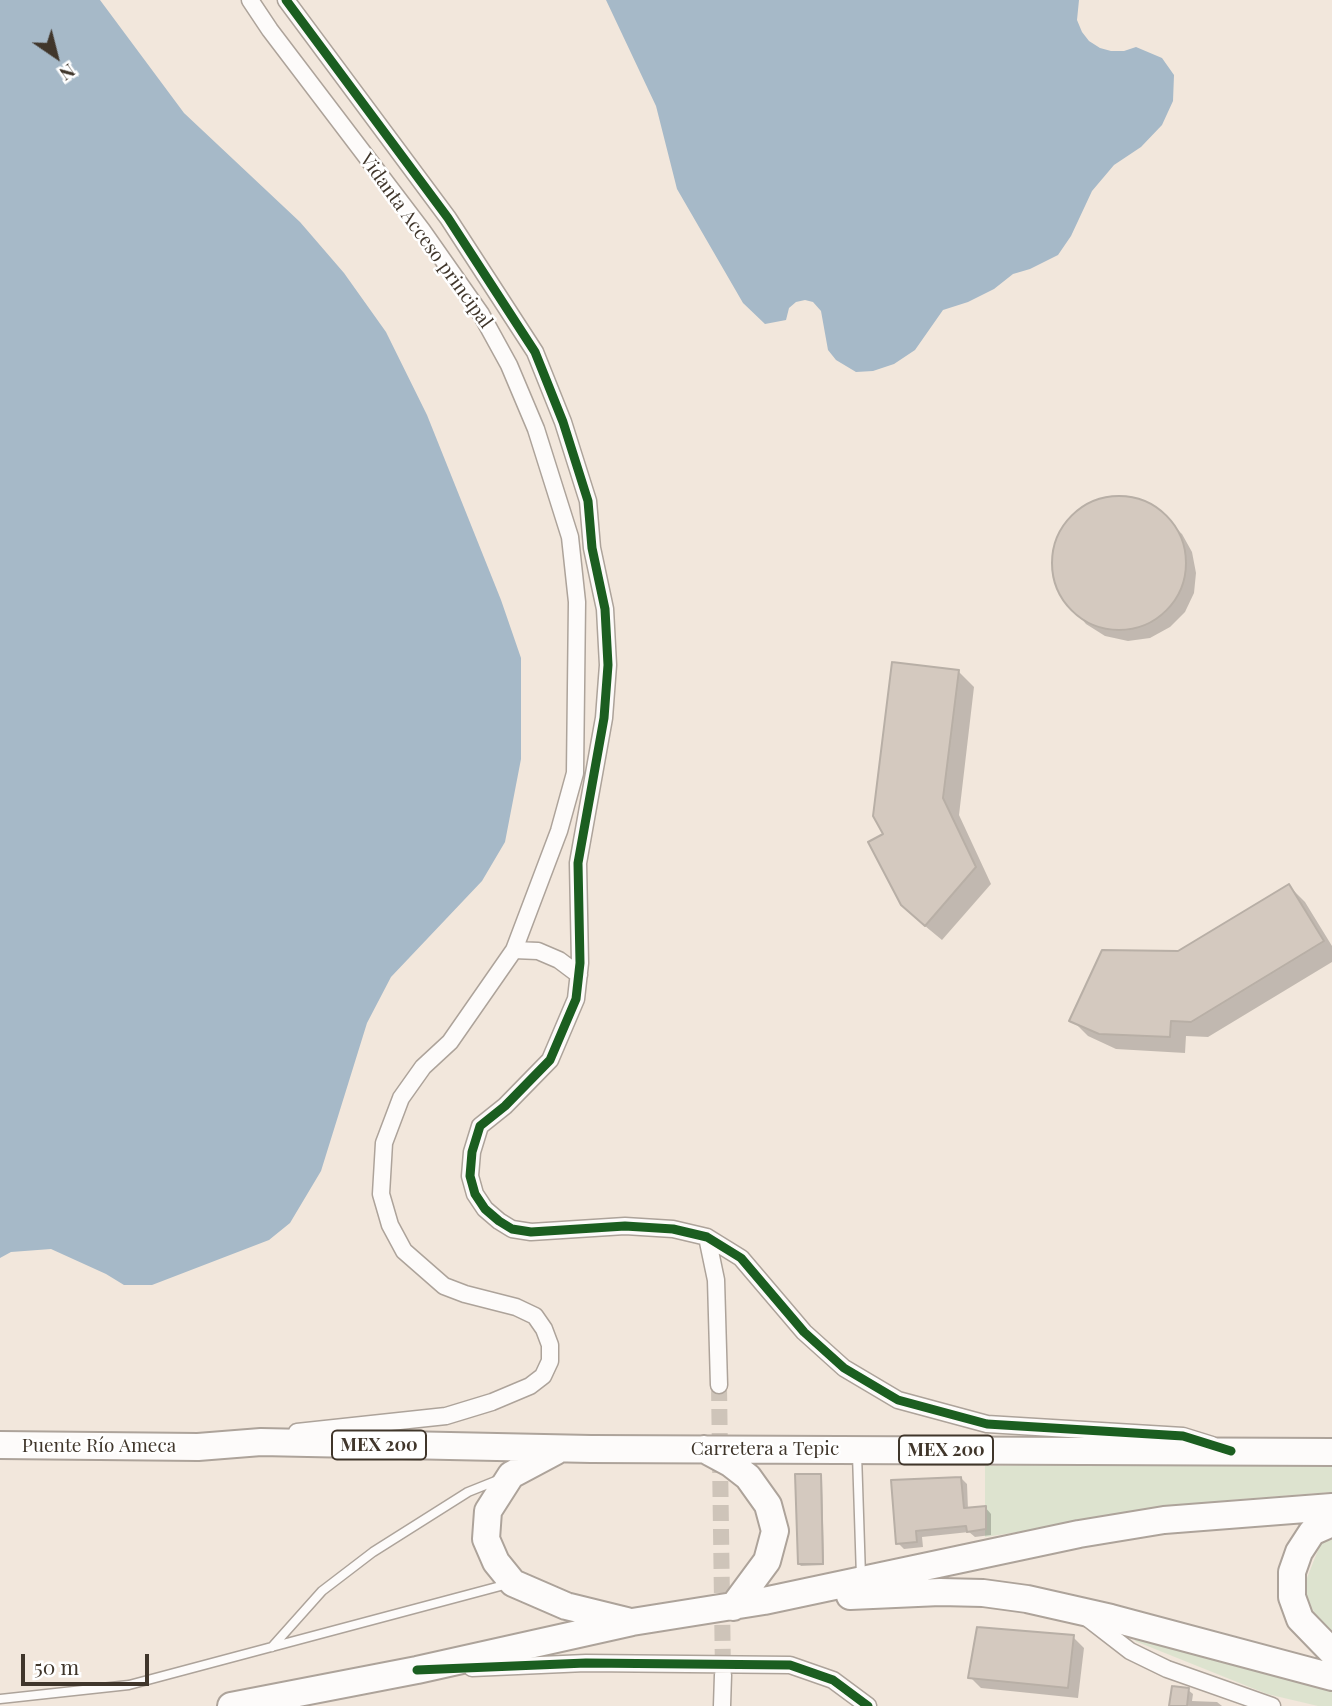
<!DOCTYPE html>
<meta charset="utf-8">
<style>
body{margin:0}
#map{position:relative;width:1332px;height:1706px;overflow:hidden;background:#f2e7dc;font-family:"Playfair Display",serif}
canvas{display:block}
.north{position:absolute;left:21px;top:21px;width:70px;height:70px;-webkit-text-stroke:5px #fff;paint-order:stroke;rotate:145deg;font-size:19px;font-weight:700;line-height:28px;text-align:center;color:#40362b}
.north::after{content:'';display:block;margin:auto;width:24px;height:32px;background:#40362b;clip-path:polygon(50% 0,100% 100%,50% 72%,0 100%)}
.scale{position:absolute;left:21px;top:1654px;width:128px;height:32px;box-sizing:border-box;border:4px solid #40362b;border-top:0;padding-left:9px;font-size:21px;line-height:24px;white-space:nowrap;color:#40362b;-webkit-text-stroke:5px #fff;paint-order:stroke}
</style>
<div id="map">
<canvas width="1332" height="1706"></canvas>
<div class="north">N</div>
<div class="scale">50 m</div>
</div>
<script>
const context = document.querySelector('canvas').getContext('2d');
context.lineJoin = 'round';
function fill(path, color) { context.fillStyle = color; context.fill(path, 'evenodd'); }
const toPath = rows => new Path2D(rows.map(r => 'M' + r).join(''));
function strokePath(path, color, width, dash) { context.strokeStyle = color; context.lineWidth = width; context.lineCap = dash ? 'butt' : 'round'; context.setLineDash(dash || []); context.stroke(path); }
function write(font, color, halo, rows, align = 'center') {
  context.font = font + ' "Playfair Display",serif'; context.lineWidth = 5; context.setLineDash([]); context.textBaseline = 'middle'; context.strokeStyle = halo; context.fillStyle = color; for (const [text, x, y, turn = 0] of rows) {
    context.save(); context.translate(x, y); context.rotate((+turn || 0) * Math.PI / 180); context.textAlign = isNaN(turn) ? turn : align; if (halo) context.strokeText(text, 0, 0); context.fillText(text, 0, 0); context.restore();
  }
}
fill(toPath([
 [1184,1461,1332,1461,1332,1492,1230,1500,985,1537,985,1466],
 [1332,1536,1332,1634,1321,1625,1306,1597,1307,1578,1320,1545],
 [1133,1635,1332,1690,1332,1706,1318,1706,1267,1694,1135,1641]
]), '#dde3cf');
fill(toPath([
 [0,0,100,0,184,113,300,222,344,273,386,332,427,415,501,600,521,658,521,759,505,842,482,881,391,977,367,1023,321,1171,290,1223,269,1240,152,1285,124,1285,106,1274,51,1249,11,1252,0,1258],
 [606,0,1079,0,1077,20,1082,32,1089,41,1100,48,1111,51,1124,51,1136,47,1162,58,1174,75,1173,101,1162,125,1141,147,1114,165,1092,191,1071,236,1058,255,1030,269,1013,274,994,289,968,302,943,310,915,350,894,364,873,371,856,372,836,360,828,350,821,311,813,302,805,300,796,302,789,308,786,320,765,324,743,303,677,189,656,106]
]), '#a6b9c8');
fill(toPath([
 [1116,498,1137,500,1155,508,1182,534,1192,552,1196,573,1194,593,1185,612,1170,627,1150,638,1128,641,1105,636,1086,624,1060,594,1053,573,1054,550,1062,529,1077,512,1095,502],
 [958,671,974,687,959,815,991,884,942,940,919,921,885,835],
 [1289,886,1305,902,1332,946,1332,962,1208,1037,1186,1036,1185,1053,1116,1049,1088,1036,1072,1020],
 [820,1475,822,1477,824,1565,801,1566,799,1564],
 [961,1478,967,1484,968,1509,985,1507,991,1514,991,1535,975,1537,969,1532,922,1537,923,1547,904,1549,898,1543],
 [1073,1637,1084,1648,1078,1698,981,1688,970,1677],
 [1188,1690,1193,1694,1192,1701,1217,1702,1222,1706,1171,1706]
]), '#0003');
const building = toPath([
 '1052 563a67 67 0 1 1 134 0a67 67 0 1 1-134 0Z',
 [892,662,959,670,943,798,976,867,925,926,901,905,868,842,883,834,873,816,892,662],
 [1289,884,1324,941,1191,1022,1171,1021,1170,1037,1099,1034,1069,1021,1102,950,1178,951,1289,884],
 [795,1474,821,1474,823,1564,798,1564,795,1474],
 [961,1477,964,1508,986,1506,986,1529,967,1532,966,1526,916,1531,917,1542,896,1544,891,1480,961,1477],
 [977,1627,1074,1635,1068,1688,968,1678,977,1627],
 [1172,1686,1189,1688,1187,1706,1169,1706,1172,1686]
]);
fill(building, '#d4c9bf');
strokePath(building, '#b8afa6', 2);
strokePath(toPath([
 [719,1385,723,1675]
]), '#cec4b9', 16, [16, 8]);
const service = toPath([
 [857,1454,861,1577],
 [272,1647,322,1591,373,1552,468,1492,498,1480],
 [0,1699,129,1685,508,1584]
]);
const minor = toPath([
 [250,0,270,30,422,230,481,314,509,365,536,429,570,537,577,602,575,773,559,831,514,950,450,1042,423,1067,401,1098,384,1143,381,1194,390,1225,404,1251,444,1286,465,1294,516,1307,535,1316,544,1329,550,1345,550,1361,543,1376,530,1386,492,1402,446,1416,297,1432],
 [286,0,448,218,535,352,563,422,588,501,592,548,605,609,608,665,604,718,578,863,580,963,576,999,550,1060,505,1106,480,1126,472,1152,470,1176,475,1194,485,1209,499,1221,512,1229,531,1232,625,1226,673,1229,707,1237,741,1258,804,1332,844,1368,898,1400,987,1424,1183,1436,1212,1445],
 [514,950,538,951,559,960,579,975],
 [707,1237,716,1280,719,1385],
 [1086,1617,1130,1651,1167,1669,1272,1706],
 [472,1668,586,1663,790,1665,833,1680,868,1706],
 [722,1706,723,1675]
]);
const trunk = toPath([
 [0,1445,198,1447,261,1442,591,1449,1332,1452],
 [704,1449,730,1463,748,1477,768,1505,775,1531,767,1561,733,1607],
 [556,1451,511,1475,488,1511,486,1539,496,1562,513,1583,566,1606,627,1621],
 [1332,1523,1312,1532,1299,1552,1292,1572,1292,1597,1300,1619,1332,1652],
 [850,1596,940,1592,983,1593,1027,1599,1111,1618,1332,1677],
 [231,1706,417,1670,632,1622,764,1601,1079,1534,1164,1520,1332,1507]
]);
strokePath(service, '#ada39a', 11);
strokePath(minor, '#ada39a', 19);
strokePath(trunk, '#ada39a', 30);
strokePath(service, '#fdfbfa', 8);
strokePath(minor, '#fdfbfa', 16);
strokePath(trunk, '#fdfbfa', 26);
strokePath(toPath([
 [286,0,448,218,535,352,563,422,588,501,592,548,605,609,608,665,604,718,578,863,580,963,576,999,550,1060,505,1106,480,1126,472,1152,470,1176,475,1194,485,1209,499,1221,512,1229,531,1232,625,1226,673,1229,707,1237,741,1258,804,1332,844,1368,898,1400,987,1424,1183,1436,1231,1451],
 [417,1670,586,1663,790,1665,833,1680,868,1706]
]), '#1b5e20', 9);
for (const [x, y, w] of [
 [379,1445,94],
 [946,1450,94]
]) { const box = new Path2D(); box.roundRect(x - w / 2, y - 14.5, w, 29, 5); context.fillStyle = '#fff'; context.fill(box); strokePath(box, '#40362b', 2); }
write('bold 18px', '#40362b', null, [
 ["MEX 200",379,1445],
 ["MEX 200",946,1450]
]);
write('19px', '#40362b', '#fff', [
 ["Vidanta Acceso principal",426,241,54],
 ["Puente Río Ameca",99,1446],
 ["Carretera a Tepic",765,1449]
]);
</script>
